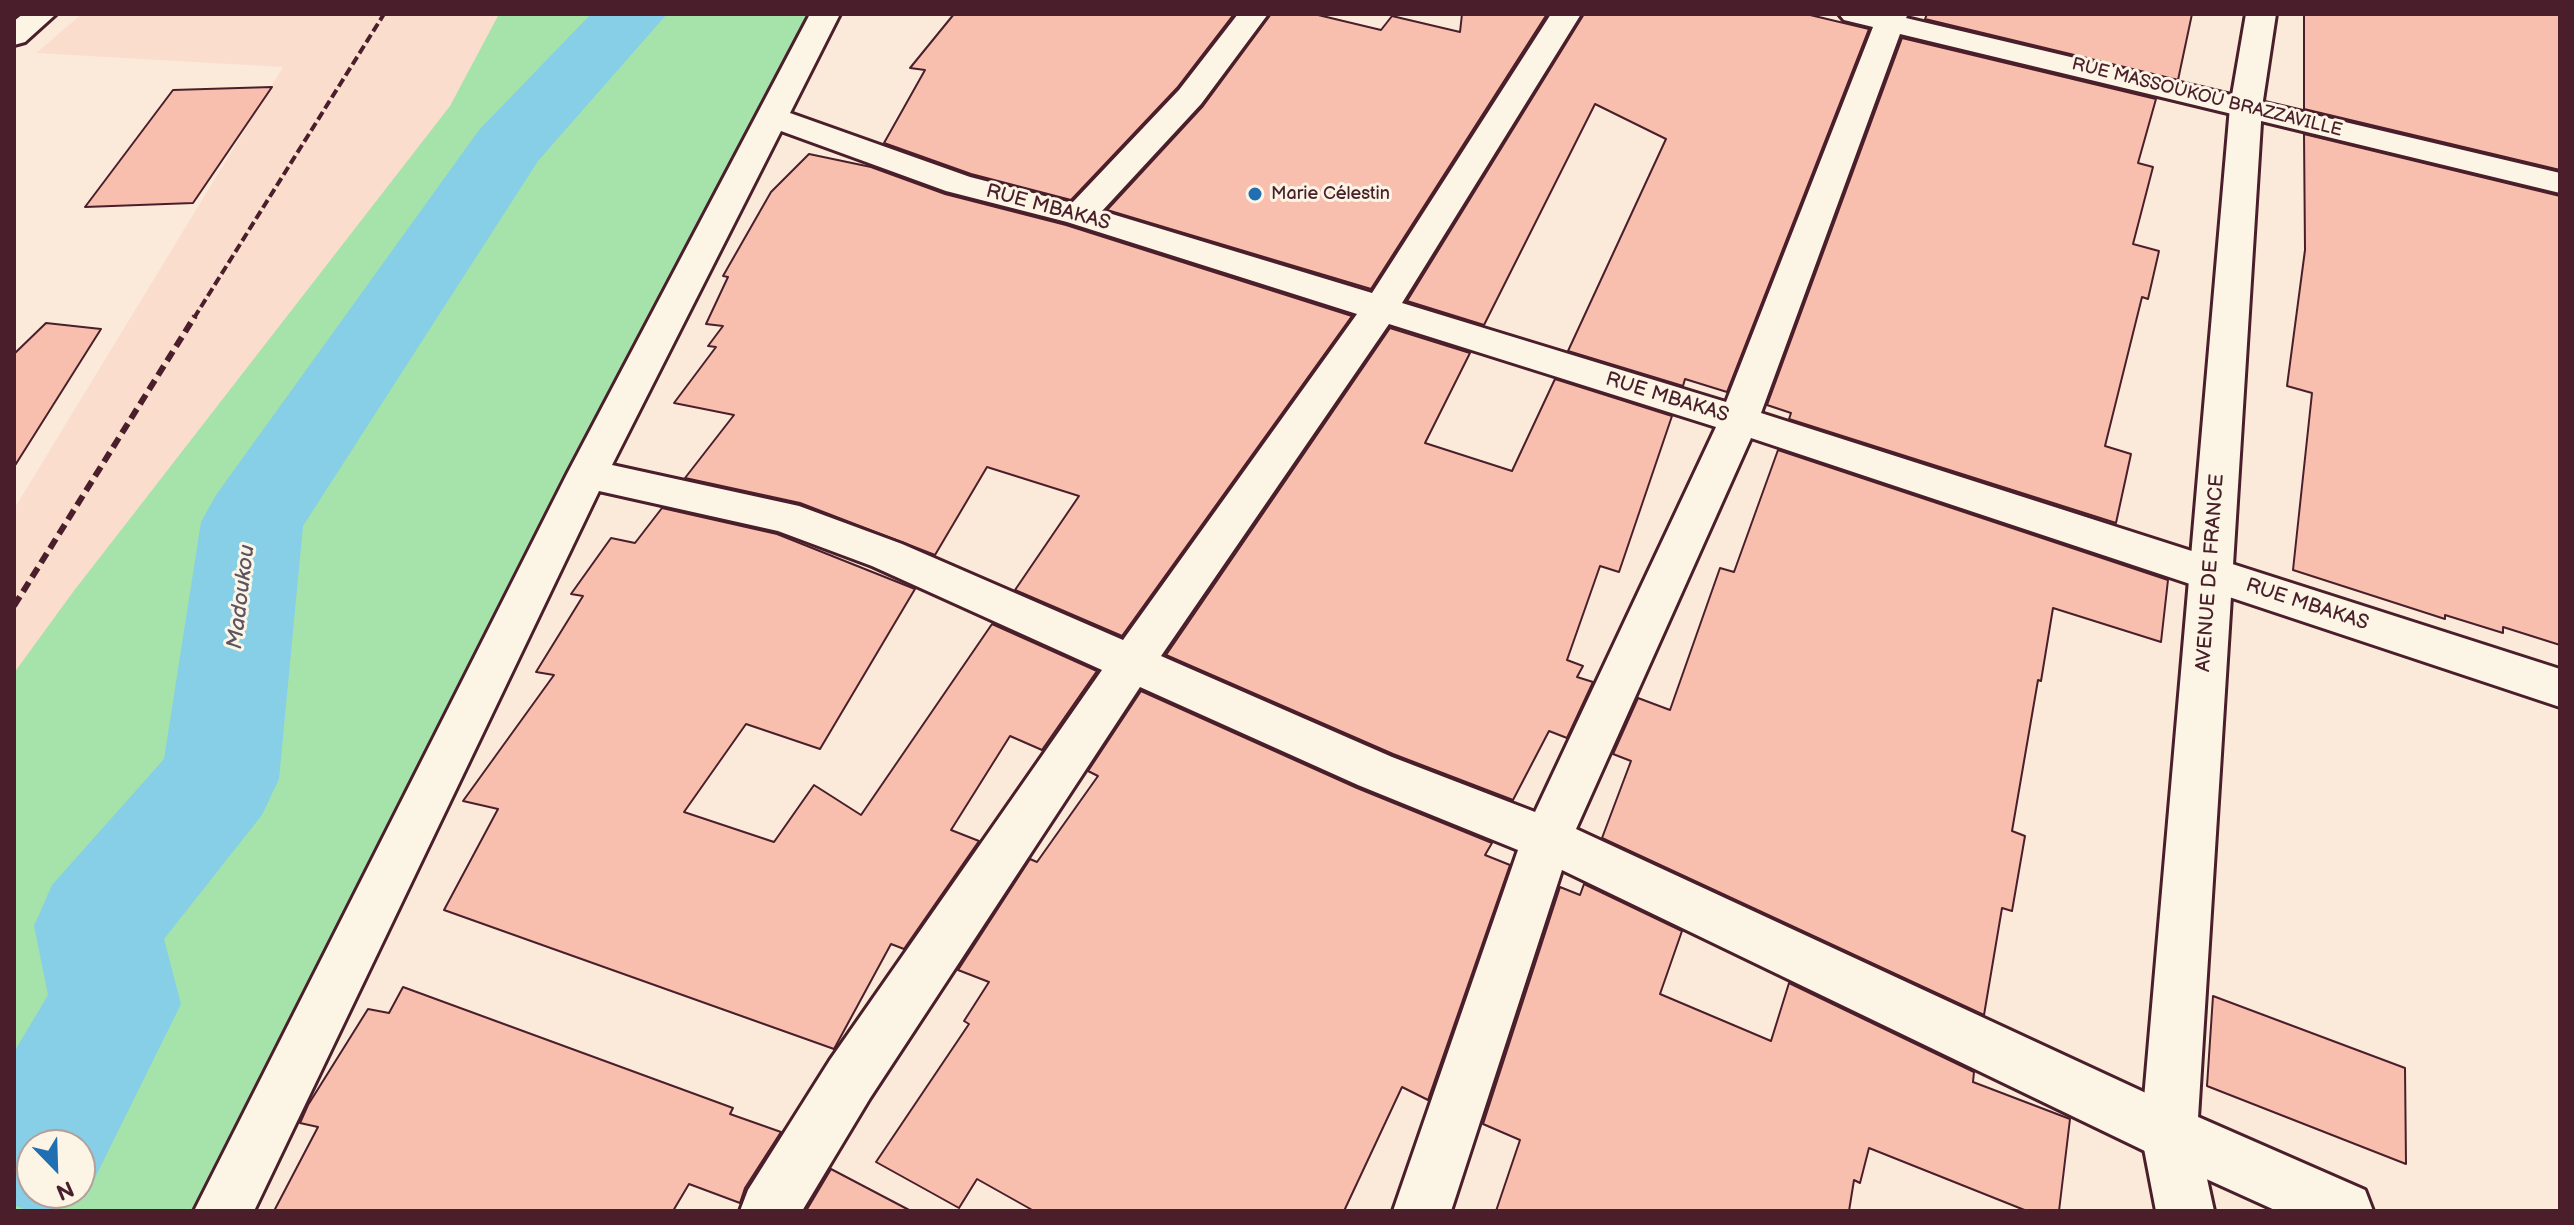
<!DOCTYPE html>
<meta charset="utf-8">
<style>
body{margin:0}
#map{position:relative;width:2574px;height:1225px;overflow:hidden;background:#fbeada;font-family:"Balsamiq Sans",sans-serif}
canvas{display:block}
.frame{position:absolute;inset:0;border:16px solid #4a1f2b;pointer-events:none}
.north{position:absolute;left:16px;top:1129px;width:80px;height:80px;box-sizing:border-box;background:#fcf5e5;border:2px solid #b59f9b;border-radius:50%;rotate:157deg;font-size:22px;font-weight:700;line-height:32px;text-align:center;color:#4a1f2b}
.north::after{content:'';display:block;margin:auto;width:28px;height:36px;background:#1f6fb2;clip-path:polygon(50% 0,100% 100%,50% 72%,0 100%)}
</style>
<div id="map">
<canvas width="2574" height="1225"></canvas>
<div class="frame"></div>
<div class="north">N</div>
</div>
<script>
const context = document.querySelector('canvas').getContext('2d');
context.lineJoin = 'round';
function fill(path, color) { context.fillStyle = color; context.fill(path, 'evenodd'); }
const toPath = rows => new Path2D(rows.map(r => 'M' + r).join(''));
function strokePath(path, color, width, dash) { context.strokeStyle = color; context.lineWidth = width; context.lineCap = dash ? 'butt' : 'round'; context.setLineDash(dash || []); context.stroke(path); }
function write(font, color, halo, rows, align = 'center') {
  context.font = font + ' "Balsamiq Sans",sans-serif'; context.lineWidth = 6; context.setLineDash([]); context.textBaseline = 'middle'; context.strokeStyle = halo; context.fillStyle = color; for (const [text, x, y, turn = 0] of rows) {
    context.save(); context.translate(x, y); context.rotate((+turn || 0) * Math.PI / 180); context.textAlign = isNaN(turn) ? turn : align; if (halo) context.strokeText(text, 0, 0); context.fillText(text, 0, 0); context.restore();
  }
}
fill(toPath([
 [82,14,535,14,14,767,14,509,283,67,36,53]
]), '#faddcd');
fill(toPath([
 [499,14,825,14,220,1211,14,1211,14,673,73,592,450,106],
 [32,1145,80,1145,80,1193,32,1193]
]), '#a6e3aa');
fill(toPath([
 [591,14,667,14,538,161,303,526,279,779,262,815,164,939,181,1004,87,1194,47,1211,29,1211,14,1205,14,1052,48,995,34,926,52,885,164,759,201,522,216,495,479,130,591,14],
 [32,1145,80,1145,80,1193,32,1193,32,1145]
]), '#86cfe7');
const building = toPath([
 [954,14,1234,14,1177,88,1071,200,971,174,884,143,925,70,910,68,954,14],
 [1271,14,1314,14,1381,30,1392,16,1460,32,1462,14,1547,14,1371,289,1107,210,1203,106,1271,14],
 [1584,14,1806,14,1869,29,1727,392,1685,379,1683,386,1568,351,1666,139,1595,104,1484,325,1407,301,1584,14],
 [1927,14,2192,14,2178,80,1925,19,1927,14],
 [2304,14,2560,14,2560,170,2304,109,2304,14],
 [1902,38,2156,99,2138,163,2153,167,2133,244,2159,251,2148,299,2142,297,2105,446,2131,454,2116,523,1789,419,1791,413,1767,405,1902,38],
 [272,87,193,203,85,207,173,90,272,87],
 [2304,134,2560,196,2560,645,2503,627,2503,633,2445,615,2445,619,2293,570,2312,393,2287,386,2305,250,2304,134],
 [809,154,871,167,945,194,1066,225,1352,316,1122,636,1015,590,1079,496,987,467,935,555,800,503,685,478,734,415,674,403,716,347,708,346,723,326,706,324,728,277,723,276,771,192,809,154],
 [46,323,101,329,14,467,14,354,46,323],
 [1390,328,1470,353,1425,443,1512,471,1555,379,1672,416,1619,572,1600,566,1567,660,1583,666,1577,677,1593,682,1567,738,1549,731,1513,800,1393,754,1166,655,1390,328],
 [1778,450,2168,580,2161,642,2053,608,2041,681,2038,680,2012,831,2025,836,2012,911,2002,908,1984,1015,1602,838,1631,761,1613,754,1638,698,1670,710,1720,568,1734,572,1778,450],
 [662,508,777,534,915,589,820,749,746,724,684,812,774,842,814,785,861,815,992,624,1097,671,1042,750,1010,736,951,830,979,841,904,949,891,944,834,1049,444,910,498,809,463,801,554,675,536,672,583,596,571,594,611,538,635,543,662,508],
 [1141,691,1357,788,1492,843,1485,855,1510,865,1428,1100,1402,1087,1344,1211,1034,1211,977,1179,959,1208,876,1162,969,1024,964,1021,989,982,958,970,1030,859,1037,862,1098,776,1088,771,1141,691],
 [1584,884,1682,931,1660,994,1771,1041,1789,983,1974,1072,1973,1082,2070,1119,2059,1211,2027,1211,1869,1148,1860,1183,1854,1180,1849,1211,1496,1211,1520,1140,1483,1124,1560,887,1580,895,1584,884],
 [403,987,733,1108,730,1114,781,1132,745,1188,740,1203,689,1184,673,1211,274,1211,318,1127,300,1123,308,1105,368,1009,389,1013,403,987],
 [2213,996,2405,1068,2406,1164,2207,1086,2213,996],
 [831,1169,911,1211,806,1211,831,1169]
]);
fill(building, '#f8bfae');
strokePath(building, '#4a1f2b', 2);
const street = toPath([
 [810,14,840,14,790,113,970,177,1072,203,1179,90,1238,14,1268,14,1201,104,1102,211,1372,293,1551,14,1581,14,1402,303,1726,402,1873,27,1844,20,1839,14,1908,14,1906,18,2560,173,2560,193,1900,34,1761,413,2560,669,2560,707,1751,438,1576,829,2189,1113,2365,1190,2373,1211,2277,1211,2149,1153,1562,870,1451,1211,1393,1211,1518,850,1358,785,1140,687,870,1098,802,1211,740,1211,748,1190,830,1060,1102,670,872,566,778,531,599,491,254,1211,194,1211,567,474,810,14],
 [781,131,946,191,1067,222,1357,314,1123,640,902,544,799,506,612,465,781,131],
 [1389,324,1716,427,1535,812,1392,757,1161,656,1389,324]
]);
const secondary = toPath([
 [23,14,56,14,25,42,14,45,14,21,23,14],
 [2246,14,2276,14,2262,107,2197,1133,2214,1211,2156,1211,2141,1133,2230,107,2246,14]
]);
strokePath(street, '#4a1f2b', 6);
strokePath(secondary, '#4a1f2b', 6);
fill(street, '#fcf5e5');
fill(secondary, '#fcf5e5');
strokePath(toPath([
 [194,318,384,14]
]), '#4a1f2b', 4, [9, 4]);
strokePath(toPath([
 [14,606,195,316]
]), '#4a1f2b', 6, [11, 6]);
for (const [x, y, r, color] of [
 [1255,194,8,"#1f6fb2"]
]) { const dot = new Path2D(); dot.arc(x, y, r, 0, 2 * Math.PI); context.fillStyle = color; context.fill(dot); strokePath(dot, '#fcf5e5', 3); }
write('18px', '#4a1f2b', '#fcf5e5', [
 ["RUE MASSOUKOU BRAZZAVILLE",2207,98,14]
]);
write('18px', '#4a1f2b', '#fcf5e5', [
 ["Marie Célestin",1271,194]
], 'left');
write('20px', '#4a1f2b', '#fcf5e5', [
 ["RUE MBAKAS",1048,208,15],
 ["RUE MBAKAS",1667,398,17],
 ["AVENUE DE FRANCE",2211,573,-86],
 ["RUE MBAKAS",2307,605,18]
]);
write('italic 22px', '#5c5463', '#fcf5e5', [
 ["Madoukou",242,597,-83]
]);
</script>
